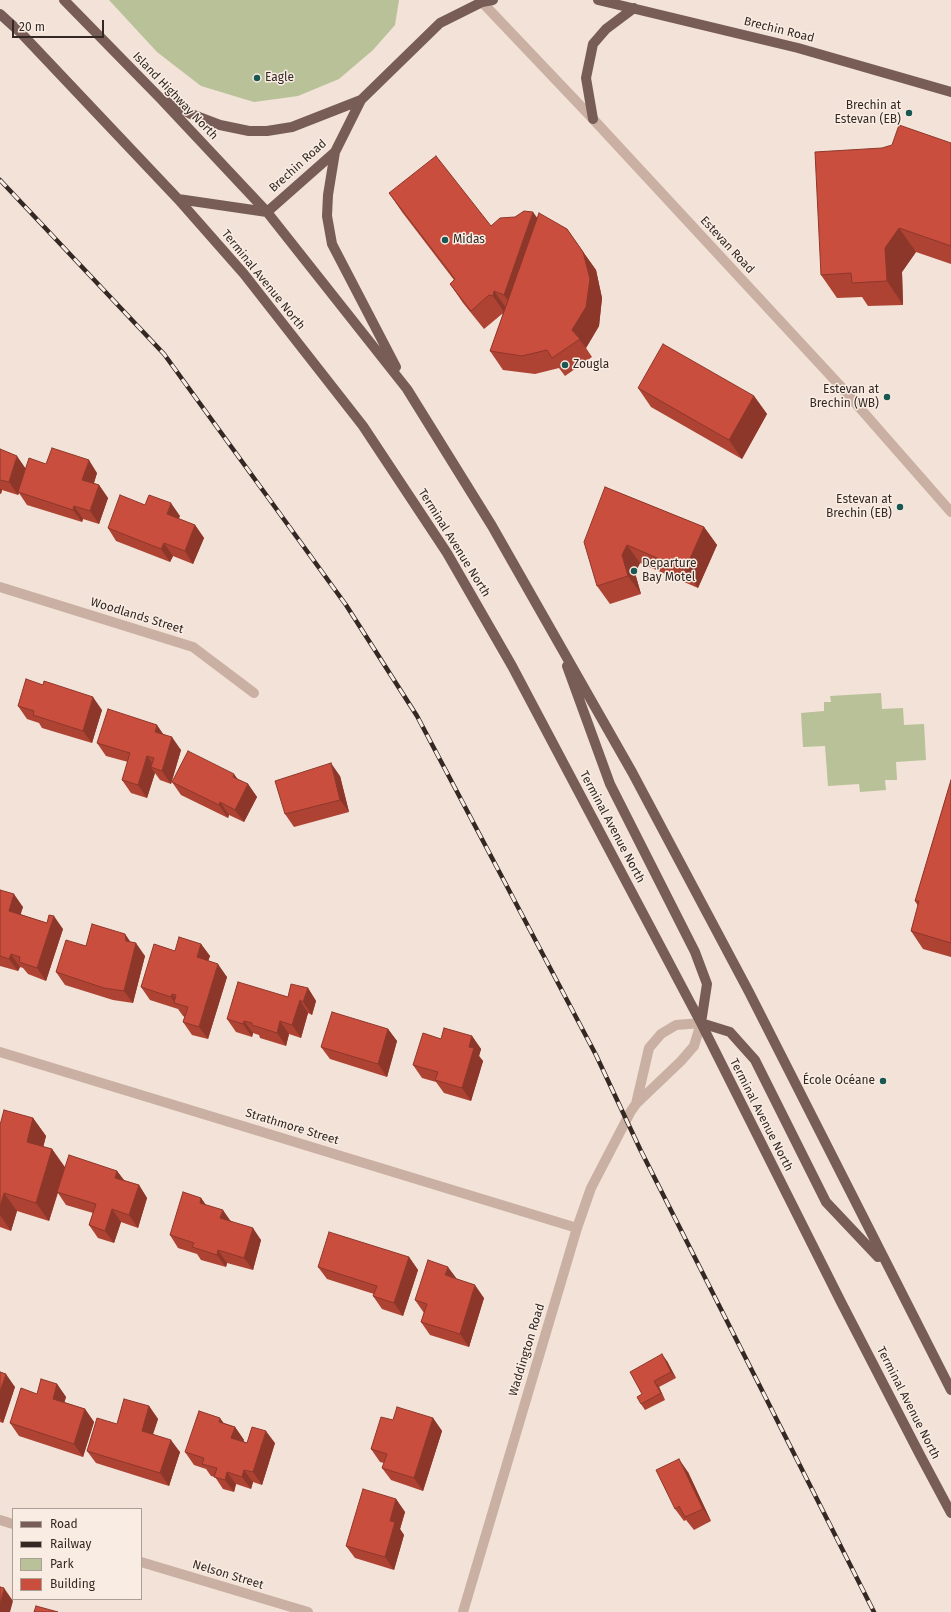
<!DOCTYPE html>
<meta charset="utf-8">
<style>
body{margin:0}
#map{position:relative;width:951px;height:1612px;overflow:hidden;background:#f2e2d7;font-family:"Fira Sans",sans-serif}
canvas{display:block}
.legend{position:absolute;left:12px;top:1508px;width:130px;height:92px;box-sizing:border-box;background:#f9ede3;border:1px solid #aa9e97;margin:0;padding:5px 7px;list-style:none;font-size:12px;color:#342825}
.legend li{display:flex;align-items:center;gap:8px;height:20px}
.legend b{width:20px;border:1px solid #aa9e97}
.scale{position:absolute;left:12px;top:20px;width:92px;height:18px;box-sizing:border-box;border:2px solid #342825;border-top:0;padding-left:5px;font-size:12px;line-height:14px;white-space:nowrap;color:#342825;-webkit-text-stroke:3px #f9ede3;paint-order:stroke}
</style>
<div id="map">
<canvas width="951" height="1612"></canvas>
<ul class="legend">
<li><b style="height:5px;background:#775d56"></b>Road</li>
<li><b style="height:5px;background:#342825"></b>Railway</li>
<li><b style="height:11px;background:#b8c197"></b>Park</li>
<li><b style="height:11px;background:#ca4e3d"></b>Building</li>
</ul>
<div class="scale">20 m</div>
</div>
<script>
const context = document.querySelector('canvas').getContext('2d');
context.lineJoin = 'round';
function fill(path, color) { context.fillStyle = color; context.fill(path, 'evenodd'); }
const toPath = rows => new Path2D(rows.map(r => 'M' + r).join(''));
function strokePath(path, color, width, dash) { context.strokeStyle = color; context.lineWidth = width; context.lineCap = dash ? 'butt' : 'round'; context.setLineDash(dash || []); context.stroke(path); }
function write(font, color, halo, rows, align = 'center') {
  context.font = font + ' "Fira Sans",sans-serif'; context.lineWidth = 3; context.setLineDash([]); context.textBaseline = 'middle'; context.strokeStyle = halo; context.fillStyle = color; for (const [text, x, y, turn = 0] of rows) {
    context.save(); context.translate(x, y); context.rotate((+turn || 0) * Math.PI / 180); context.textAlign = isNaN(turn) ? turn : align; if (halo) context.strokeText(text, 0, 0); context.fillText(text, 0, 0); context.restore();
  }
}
fill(toPath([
 [109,0,399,0,395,25,373,50,339,79,298,96,254,102,201,86,157,52],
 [881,693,882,709,903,708,904,725,924,724,926,760,896,762,897,780,885,780,886,790,860,792,859,784,828,786,825,746,803,747,801,713,824,711,824,702,831,702,830,696]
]), '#b8c197');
strokePath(toPath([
 [480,0,593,119,844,390,951,512],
 [0,587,193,647,254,693],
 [0,1052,577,1228],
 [0,1520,13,1524],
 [141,1562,308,1612],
 [463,1612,577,1228,591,1188,631,1111,636,1104,681,1061,694,1046,701,1023,676,1025,661,1034,649,1048,636,1104]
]), '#cab0a3', 10);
strokePath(toPath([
 [64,0,160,98,267,212,407,389,492,526,632,772,749,992,951,1390],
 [598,0,798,48,951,92],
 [0,14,21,33,178,199,244,274,363,426,447,553,512,666,701,1023,841,1302,920,1455,951,1513],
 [169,102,191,114,220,125,249,131,267,131,292,127,361,100],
 [593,119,586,78,593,44,606,29,634,8],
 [335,152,328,195,327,216,332,244,396,367],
 [178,199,267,212,335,152,361,100,440,23,482,2,493,0],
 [567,666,610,784,695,952,707,984,701,1023],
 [701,1023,730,1032,755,1060,826,1202,878,1257]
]), '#775d56', 10);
const rail = toPath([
 [0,180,164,354,346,605,417,716,596,1055,640,1149,874,1612]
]);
strokePath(rail, '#342825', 4.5);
strokePath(rail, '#f9ede3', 3, [9]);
fill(toPath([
 [951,143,951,264,916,252,902,272,903,305,868,306,862,297,837,298,821,275,882,148],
 [389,193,491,226,538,218,567,229,596,270,602,298,599,326,586,348,592,357,565,376,559,368,535,374,503,370,490,351,503,314,502,314,484,329,463,303,450,284,454,280,402,212],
 [638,388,754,396,767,414,742,459,651,407],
 [0,449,25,468,46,464,97,473,94,483,99,485,108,498,99,524,83,519,82,522,27,505,19,493,18,495,2,490,1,494,0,493],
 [605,487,704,527,717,545,698,588,640,563,635,573,641,594,610,604,597,586],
 [145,505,180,516,178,519,195,525,204,538,193,564,173,556,170,562,116,541,108,528],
 [18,706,102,710,92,743,42,728,39,723,27,719],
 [164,734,181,750,171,784,160,780,155,773,147,798,131,793,122,780,128,762,106,756,97,743],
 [340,776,349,812,294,827,285,814],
 [239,780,248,784,257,797,244,822,229,815,228,818,181,795,172,782],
 [951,780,951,957,923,949,911,931,918,906,915,901],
 [0,890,23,907,20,914,63,929,46,981,28,974,23,968,20,967,18,971,0,966],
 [125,934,130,942,145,956,133,1003,113,1000,65,985,56,972,86,946],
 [201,944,210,956,208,961,227,977,208,1039,192,1035,183,1022,185,1017,183,1016,178,1009,150,1000,141,987,175,951],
 [308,988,316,1001,312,1015,308,1013,301,1038,289,1034,286,1046,260,1038,259,1035,253,1033,252,1037,236,1032,227,1019,288,997],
 [388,1029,397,1041,387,1077,330,1059,321,1047],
 [472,1036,481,1049,479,1056,483,1061,471,1101,444,1093,436,1082,422,1078,413,1065,441,1039],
 [33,1118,46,1136,43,1147,52,1149,65,1167,117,1171,124,1180,139,1185,147,1198,138,1228,121,1222,114,1243,98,1238,89,1225,93,1213,66,1205,58,1193,49,1221,17,1211,11,1231,0,1227,0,1125],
 [201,1198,206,1205,261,1240,253,1270,227,1263,226,1267,201,1260,197,1254,178,1248,170,1235],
 [409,1257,418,1270,403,1316,382,1309,373,1296,374,1294,327,1279,318,1267],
 [457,1279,484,1298,469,1347,430,1335,421,1322,424,1313,415,1300],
 [667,1361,676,1378,659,1387,665,1400,645,1410,641,1404,642,1394],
 [0,1372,15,1387,3,1423,0,1422],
 [57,1384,66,1397,64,1402,85,1409,94,1422,83,1457,19,1436,10,1423,37,1394],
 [149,1406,158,1419,153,1434,180,1452,169,1486,96,1463,87,1451,117,1424],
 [433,1418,442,1431,423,1491,391,1480,382,1468,384,1463,380,1462,371,1449,393,1420],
 [224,1423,235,1427,244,1440,243,1441,247,1443,275,1443,262,1485,253,1482,251,1489,236,1484,234,1492,223,1489,215,1477,211,1476,206,1469,194,1465,185,1452],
 [688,1472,711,1521,694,1530,686,1520,684,1521,675,1509],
 [396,1499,405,1512,400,1529,404,1535,394,1570,355,1558,346,1546]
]), '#ae4334');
fill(toPath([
 [533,212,546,230,517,313,504,295],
 [899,228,916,252,902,272,903,305,887,281,885,248],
 [583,252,596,270,602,298,599,326,586,348,572,330],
 [494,291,507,309,506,315,493,296],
 [754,396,767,414,742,459,729,440],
 [17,456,26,469,18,492,19,493,18,495,9,482],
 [89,460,97,473,91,492,82,480],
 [99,485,108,498,99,524,90,511],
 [0,488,2,490,1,494,0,493],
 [171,503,180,516,175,527,167,514],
 [74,506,83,519,82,522,73,510],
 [195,525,204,538,193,564,185,551],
 [704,527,717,545,698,588,685,570],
 [164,543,173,556,170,562,161,549],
 [627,545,640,563,635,573,641,594,628,576,622,555],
 [93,697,102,710,92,743,83,731],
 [157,725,166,738,155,732],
 [172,737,181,750,171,784,162,771],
 [147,756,156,768,151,767,155,773,147,798,138,785],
 [331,763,340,776,349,812,340,800],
 [234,774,243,786,233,777],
 [248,784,257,797,244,822,235,810],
 [220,802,229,815,228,818,219,805],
 [14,894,23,907,18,923,9,911],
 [54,916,63,929,46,981,37,968],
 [125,934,134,947,136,943,145,956,133,1003,124,991,126,941],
 [201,944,210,956,205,970,197,957],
 [11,954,20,967,18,971,9,959],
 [218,964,227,977,208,1039,199,1027],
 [308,988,316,1001,312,1015,303,1002],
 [172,994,180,1005,176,1004,171,997],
 [300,1000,308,1013,301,1038,292,1025],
 [244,1021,253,1033,252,1037,243,1024],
 [280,1021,289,1034,286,1046,277,1033],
 [388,1029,397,1041,387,1077,378,1064],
 [472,1036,481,1049,479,1056,483,1061,471,1101,462,1088,469,1047],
 [33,1118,46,1136,40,1160,27,1142],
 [52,1149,65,1168,49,1221,36,1203],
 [117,1171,126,1183,115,1178],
 [139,1185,147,1198,138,1228,129,1215],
 [4,1193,17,1211,11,1231,0,1215,0,1207],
 [201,1198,210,1211,200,1203],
 [112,1209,121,1222,114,1243,105,1231],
 [223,1210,232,1223,220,1218],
 [253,1228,261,1240,253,1270,244,1258],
 [218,1250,227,1263,226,1267,217,1255],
 [409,1257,418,1270,403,1316,394,1303],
 [448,1267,457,1279,445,1275],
 [475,1285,484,1298,469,1347,460,1334],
 [662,1354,667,1361,676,1378,671,1372],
 [6,1374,15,1387,3,1423,0,1418,0,1392],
 [654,1381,659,1387,665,1400,661,1393],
 [57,1384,66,1397,62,1411,53,1399],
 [149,1406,158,1419,150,1443,142,1431],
 [85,1409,94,1422,83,1457,74,1444],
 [220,1418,229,1430,219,1422],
 [433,1418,442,1431,423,1491,414,1478],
 [235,1427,244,1440,240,1450,231,1438],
 [266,1431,275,1443,262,1485,253,1472],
 [171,1440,180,1452,169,1486,160,1473],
 [679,1459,688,1472,711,1521,703,1509],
 [244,1470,253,1482,251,1489,242,1477],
 [227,1472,236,1484,234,1492,225,1480],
 [396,1499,405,1512,400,1529,404,1535,394,1570,385,1557,390,1521],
 [4,1588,13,1601,10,1612,0,1612,0,1604]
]), '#8d372b');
const building = toPath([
 [899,125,951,143,951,246,899,228,885,248,887,281,852,283,851,273,821,275,815,152,882,148,892,145,899,125],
 [436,156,491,226,500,218,515,217,524,211,533,212,504,295,494,291,493,296,489,295,471,311,450,284,455,279,389,193,436,156],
 [539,213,567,229,583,252,590,279,586,307,572,330,580,339,552,358,547,350,522,356,490,351,539,213],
 [663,344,754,396,729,440,638,388,663,344],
 [52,448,89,460,82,480,99,485,90,511,74,506,73,510,18,492,29,458,46,464,52,448],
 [0,449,17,456,9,482,0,480,0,449],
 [605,487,704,527,685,570,627,545,622,555,628,576,597,586,584,542,605,487],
 [120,495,145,505,149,495,171,503,167,514,195,525,185,551,164,543,161,549,108,528,120,495],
 [26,679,43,685,44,681,93,697,83,731,33,715,34,711,18,706,26,679],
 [108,709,157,725,155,732,172,737,162,771,151,767,154,758,147,756,138,785,122,780,130,753,97,743,108,709],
 [188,751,234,774,233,777,248,784,235,810,220,802,219,805,172,782,188,751],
 [331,763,340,800,285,814,275,781,331,763],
 [951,780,951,943,911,931,919,901,915,901,951,780],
 [0,890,14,894,9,911,47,923,49,915,54,916,37,968,19,962,20,957,11,954,9,959,0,956,0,890],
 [92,924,125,934,126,941,136,943,124,991,104,988,56,972,66,940,86,946,92,924],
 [179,937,201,944,197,957,218,964,199,1027,183,1022,188,1007,174,1003,176,995,172,994,171,997,141,987,154,944,175,951,179,937],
 [238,982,288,997,291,984,308,988,303,1002,300,1000,292,1025,280,1021,277,1033,252,1025,252,1023,244,1021,243,1024,227,1019,238,982],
 [332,1012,388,1029,378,1064,321,1047,332,1012],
 [444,1028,472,1036,469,1047,474,1048,462,1088,435,1080,438,1072,413,1065,423,1033,441,1039,444,1028],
 [4,1110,33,1118,27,1142,52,1149,36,1203,4,1193,0,1207,0,1125,4,1110],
 [69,1155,117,1171,115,1178,139,1185,129,1215,112,1209,105,1231,89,1225,96,1204,57,1192,69,1155],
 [183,1192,201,1198,200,1203,223,1210,220,1218,253,1228,244,1258,218,1250,217,1255,192,1247,194,1243,170,1235,183,1192],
 [329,1232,409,1257,394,1303,373,1296,377,1286,318,1267,329,1232],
 [428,1260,448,1267,445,1275,475,1285,460,1334,421,1322,427,1304,415,1300,428,1260],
 [662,1354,671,1372,654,1381,661,1393,641,1404,637,1397,642,1394,630,1372,662,1354],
 [0,1372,6,1374,0,1392,0,1372],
 [41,1379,57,1384,53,1399,85,1409,74,1444,10,1423,21,1388,37,1394,41,1379],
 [124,1399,149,1406,142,1431,171,1440,160,1473,87,1451,97,1418,117,1424,124,1399],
 [397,1407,433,1418,414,1478,382,1468,387,1454,371,1449,381,1417,393,1420,397,1407],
 [199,1411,220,1418,219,1422,235,1427,231,1438,247,1443,252,1427,266,1431,253,1472,244,1470,242,1477,227,1472,225,1480,214,1477,217,1468,202,1464,204,1458,185,1452,199,1411],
 [679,1459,703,1509,685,1517,679,1506,675,1509,656,1470,679,1459],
 [363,1489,396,1499,390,1521,395,1522,385,1557,346,1546,363,1489],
 [0,1587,4,1588,0,1604,0,1587],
 [36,1606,58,1612,34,1612,36,1606]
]);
fill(building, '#ca4e3d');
strokePath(building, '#8d372b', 1);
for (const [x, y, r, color] of [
 [257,78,4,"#1a5753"],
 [909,113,4,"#1a5753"],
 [445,240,4,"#1a5753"],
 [565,365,4,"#1a5753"],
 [887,397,4,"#1a5753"],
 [900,507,4,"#1a5753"],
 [634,571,4,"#1a5753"],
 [883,1081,4,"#1a5753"]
]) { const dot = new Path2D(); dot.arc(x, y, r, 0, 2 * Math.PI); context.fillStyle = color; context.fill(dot); strokePath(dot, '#f9ede3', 1.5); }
write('12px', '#342825', '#f9ede3', [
 ["Brechin Road",779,30,14],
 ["Island Highway North",175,96,46],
 ["Brechin Road",298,166,-42],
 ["Estevan Road",727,245,47],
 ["Terminal Avenue North",263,280,51],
 ["Terminal Avenue North",454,543,58],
 ["Woodlands Street",137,616,17],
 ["Terminal Avenue North",612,827,62],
 ["Terminal Avenue North",761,1115,63],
 ["Strathmore Street",292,1127,17],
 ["Waddington Road",527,1350,-73],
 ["Terminal Avenue North",908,1403,63],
 ["Nelson Street",228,1575,17]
]);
write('12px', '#342825', '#f9ede3', [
 ["Eagle",265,78],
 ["Brechin at",901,106,"right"],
 ["Estevan (EB)",901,120,"right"],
 ["Midas",453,240],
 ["Zougla",573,365],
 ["Estevan at",879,390,"right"],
 ["Brechin (WB)",879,404,"right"],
 ["Estevan at",892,500,"right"],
 ["Brechin (EB)",892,514,"right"],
 ["Departure",642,564],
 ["Bay Motel",642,578],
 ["École Océane",875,1081,"right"]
], 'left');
</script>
